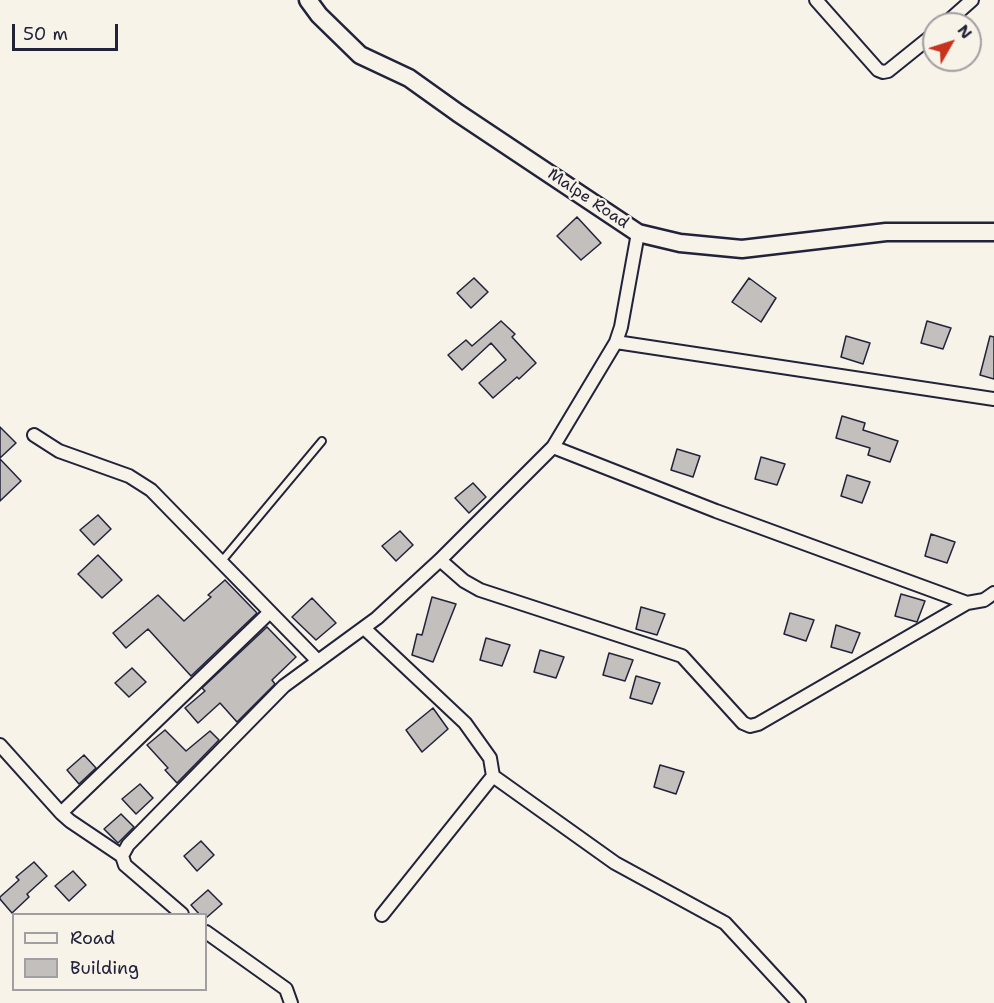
<!DOCTYPE html>
<style>
body{margin:0}
#map{position:relative;width:994px;height:1003px;overflow:hidden;background:#f7f3e8;font-family:"Shantell Sans",sans-serif}
canvas{display:block}
.legend{position:absolute;left:12px;top:913px;width:195px;height:78px;box-sizing:border-box;background:#f7f3e8;border:2px solid #a29fa3;margin:0;padding:8px 10px;list-style:none;font-size:18px;color:#22223b}
.legend li{display:flex;align-items:center;gap:12px;height:30px}
.legend b{width:30px;border:2px solid #a29fa3}
.north{position:absolute;left:922px;top:12px;width:60px;height:60px;box-sizing:border-box;background:#f7f3e8;border:2px solid #a29fa3;border-radius:50%;rotate:51deg;font-size:16px;font-weight:700;line-height:24px;text-align:center;color:#22223b}
.north::after{content:'';display:block;margin:auto;width:21px;height:27px;background:#c8321e;clip-path:polygon(50% 0,100% 100%,50% 72%,0 100%)}
.scale{position:absolute;left:12px;top:24px;width:106px;height:27px;box-sizing:border-box;border:3px solid #22223b;border-top:0;padding-left:8px;font-size:18px;line-height:21px;white-space:nowrap;color:#22223b;-webkit-text-stroke:4px #f7f3e8;paint-order:stroke}
</style>
<div id="map">
<canvas width="994" height="1003"></canvas>
<ul class="legend">
<li><b style="height:8px;background:#f7f3e8"></b>Road</li>
<li><b style="height:16px;background:#c2bfbd"></b>Building</li>
</ul>
<div class="north">N</div>
<div class="scale">50 m</div>
</div>
<script>
const context = document.querySelector('canvas').getContext('2d');
context.lineJoin = 'round';
function fill(path, color) { context.fillStyle = color; context.fill(path, 'evenodd'); }
const toPath = rows => new Path2D(rows.map(r => 'M' + r).join(''));
function strokePath(path, color, width, dash) { context.strokeStyle = color; context.lineWidth = width; context.lineCap = dash ? 'butt' : 'round'; context.setLineDash(dash || []); context.stroke(path); }
function write(font, color, halo, rows, align = 'center') {
  context.font = font + ' "Shantell Sans",sans-serif'; context.lineWidth = 4.5; context.setLineDash([]); context.textBaseline = 'middle'; context.strokeStyle = halo; context.fillStyle = color; for (const [text, x, y, turn = 0] of rows) {
    context.save(); context.translate(x, y); context.rotate((+turn || 0) * Math.PI / 180); context.textAlign = isNaN(turn) ? turn : align; if (halo) context.strokeText(text, 0, 0); context.fillText(text, 0, 0); context.restore();
  }
}
const building = toPath([
 [577,217,601,243,581,260,557,236,577,217],
 [474,278,488,292,471,308,457,293,474,278],
 [749,278,776,298,761,322,732,302,749,278],
 [501,321,515,334,512,337,536,363,519,379,517,377,493,398,479,383,506,360,491,343,462,370,448,355,466,340,472,346,501,321],
 [927,321,951,328,943,349,921,343,927,321],
 [846,336,870,343,863,364,841,357,846,336],
 [990,336,994,337,994,379,980,375,990,336],
 [842,416,865,423,863,430,898,441,890,462,868,455,870,448,836,438,842,416],
 [0,427,16,443,0,458,0,427],
 [677,449,700,456,693,477,671,470,677,449],
 [761,457,785,464,777,485,755,479,761,457],
 [0,459,21,481,0,501,0,459],
 [847,475,870,482,862,503,841,496,847,475],
 [473,483,486,497,469,513,455,498,473,483],
 [98,515,111,529,94,545,80,530,98,515],
 [400,531,413,545,396,561,382,546,400,531],
 [931,534,955,542,947,563,925,556,931,534],
 [98,555,122,580,102,598,78,574,98,555],
 [225,580,257,613,191,676,148,629,126,648,113,633,158,595,184,621,211,597,208,595,225,580],
 [901,594,925,601,917,622,895,616,901,594],
 [432,597,456,604,433,662,412,655,417,634,422,635,432,597],
 [312,598,336,623,316,640,292,617,312,598],
 [641,607,665,614,657,635,636,629,641,607],
 [790,613,814,620,806,641,784,634,790,613],
 [836,625,860,633,852,653,831,647,836,625],
 [267,627,296,657,272,680,275,684,237,722,220,703,198,723,185,708,205,691,202,688,267,627],
 [486,638,510,645,502,666,480,660,486,638],
 [540,650,564,657,556,678,534,672,540,650],
 [609,653,633,660,625,681,603,675,609,653],
 [132,668,146,682,129,697,115,683,132,668],
 [636,676,660,683,652,704,630,698,636,676],
 [433,708,448,729,422,752,406,730,433,708],
 [165,730,186,751,210,731,219,740,177,783,165,770,168,768,147,745,165,730],
 [84,755,96,768,79,784,67,770,84,755],
 [660,765,684,772,676,794,654,787,660,765],
 [140,784,153,798,136,814,122,799,140,784],
 [121,814,134,827,118,843,104,829,121,814],
 [201,841,214,855,197,871,184,856,201,841],
 [34,862,47,876,27,894,29,897,12,913,0,899,0,897,19,880,16,877,34,862],
 [73,871,86,885,69,901,55,886,73,871],
 [208,890,222,904,206,918,206,915,200,915,191,905,208,890]
]);
fill(building, '#c2bfbd');
strokePath(building, '#22223b', 1.5);
const service = toPath([
 [221,562,322,441]
]);
const minor = toPath([
 [816,0,878,70,883,72,888,71,934,34],
 [945,24,972,0],
 [616,342,994,399],
 [34,435,59,451,129,476,151,490,317,660],
 [553,447,716,511,967,603,984,600,994,593],
 [440,560,464,581,480,590,682,656,743,723,750,726,758,724,967,603],
 [364,628,465,723,490,758,493,776,382,915],
 [0,745,61,813,70,821,122,856],
 [493,776,615,863,725,923,799,1003],
 [61,813,270,612],
 [182,914,125,865,122,856,128,845,284,686,377,618,440,560,553,447,616,342,621,327,638,233],
 [206,932,286,989,291,1003]
]);
const tertiary = toPath([
 [308,0,319,15,360,55,409,78,458,113,638,233,680,243,742,249,886,232,994,232]
]);
strokePath(service, '#22223b', 10);
strokePath(minor, '#22223b', 16);
strokePath(tertiary, '#22223b', 21);
strokePath(service, '#f7f3e8', 6);
strokePath(minor, '#f7f3e8', 12);
strokePath(tertiary, '#f7f3e8', 16);
write('16px', '#22223b', '#f7f3e8', [
 ["Malpe Road",588,199,34]
]);
</script>
